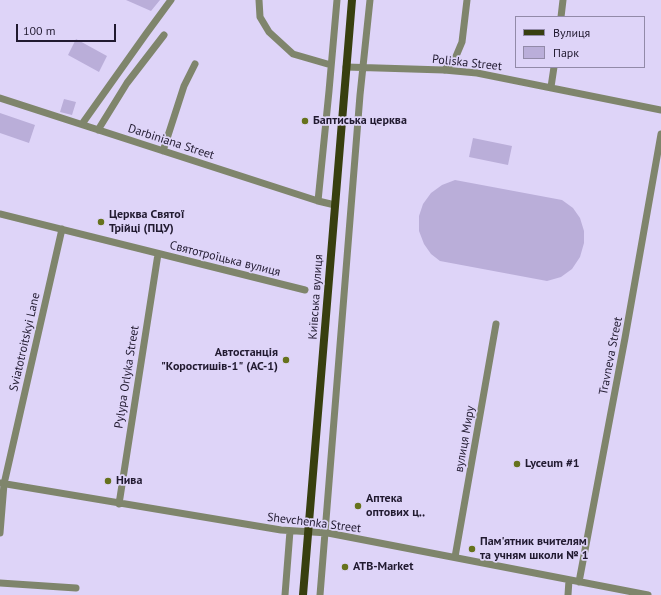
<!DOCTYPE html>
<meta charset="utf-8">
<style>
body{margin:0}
#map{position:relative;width:661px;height:595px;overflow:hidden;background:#ded4f8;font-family:"PT Sans",sans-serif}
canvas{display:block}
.legend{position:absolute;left:515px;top:16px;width:130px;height:52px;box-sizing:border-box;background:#ded4f8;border:1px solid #928aa8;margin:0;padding:5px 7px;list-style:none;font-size:12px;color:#211a30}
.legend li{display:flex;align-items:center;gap:8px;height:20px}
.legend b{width:20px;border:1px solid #928aa8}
.scale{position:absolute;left:16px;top:24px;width:100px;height:18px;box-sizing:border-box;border:2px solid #211a30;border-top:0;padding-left:5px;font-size:12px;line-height:14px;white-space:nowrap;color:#211a30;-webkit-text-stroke:3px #ded4f8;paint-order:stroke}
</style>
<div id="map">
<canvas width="661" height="595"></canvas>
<ul class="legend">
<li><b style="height:5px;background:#383f0f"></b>Вулиця</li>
<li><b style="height:11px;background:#baaed9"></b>Парк</li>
</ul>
<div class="scale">100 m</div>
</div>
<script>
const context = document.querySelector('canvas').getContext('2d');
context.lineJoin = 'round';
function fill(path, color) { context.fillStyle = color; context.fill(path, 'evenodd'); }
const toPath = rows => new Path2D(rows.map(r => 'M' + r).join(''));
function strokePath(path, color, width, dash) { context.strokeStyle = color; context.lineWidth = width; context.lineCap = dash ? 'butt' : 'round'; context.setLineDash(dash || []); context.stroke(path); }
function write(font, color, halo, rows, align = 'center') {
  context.font = font + ' "PT Sans",sans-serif'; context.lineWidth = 3.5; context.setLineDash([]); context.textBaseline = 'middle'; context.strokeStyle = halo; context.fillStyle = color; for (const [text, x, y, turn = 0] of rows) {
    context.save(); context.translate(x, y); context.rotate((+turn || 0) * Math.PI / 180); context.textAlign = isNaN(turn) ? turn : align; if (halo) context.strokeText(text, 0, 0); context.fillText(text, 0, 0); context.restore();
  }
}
fill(toPath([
 [126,0,160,0,151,11],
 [76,39,107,56,99,72,68,55],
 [64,99,76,102,72,115,60,112],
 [0,113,35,125,29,143,0,133],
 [473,138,512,146,508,165,469,157],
 [455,180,562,200,573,208,580,218,584,231,584,243,580,257,572,269,561,277,547,281,440,261,431,254,424,244,419,231,419,216,423,204,431,193,442,185]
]), '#baaed9');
strokePath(toPath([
 [259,0,260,17,269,32,293,54,331,65],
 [561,17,563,0],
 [346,67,444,70,477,73,661,110],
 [444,70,454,61,462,42,467,0],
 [551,87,554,67],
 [0,98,318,201,335,205],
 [82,124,146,34,171,0],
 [98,130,127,83,164,35],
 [163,151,184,86,195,64],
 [318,201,329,91,337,0],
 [0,214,305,290],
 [0,483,281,530,328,533,648,595],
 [119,504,158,254],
 [0,533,4,484,62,229],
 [455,557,496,324],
 [579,582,625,338,661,134],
 [0,583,76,588],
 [285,595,290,531],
 [320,595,360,95,370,0],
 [568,595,569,580]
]), '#7f856c', 7);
strokePath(toPath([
 [303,595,352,0]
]), '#383f0f', 8);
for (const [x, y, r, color] of [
 [305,121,4,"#66721d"],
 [101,222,4,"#66721d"],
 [286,360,4,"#66721d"],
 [517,464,4,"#66721d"],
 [108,481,4,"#66721d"],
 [358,506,4,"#66721d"],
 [472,549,4,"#66721d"],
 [345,567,4,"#66721d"]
]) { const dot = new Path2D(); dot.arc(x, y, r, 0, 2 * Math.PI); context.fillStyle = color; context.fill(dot); strokePath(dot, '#ded4f8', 1.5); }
write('12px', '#211a30', '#ded4f8', [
 ["Poliska Street",467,63,6],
 ["Darbiniana Street",171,142,18],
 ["Святотроїцька вулиця",225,259,14],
 ["Київська вулиця",316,297,-86],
 ["Sviatotroitskyi Lane",25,342,-77],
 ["Travneva Street",611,356,-79],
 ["Pylypa Orlyka Street",127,377,-81],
 ["вулиця Миру",465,439,-80],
 ["Shevchenka Street",314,523,7]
]);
write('bold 12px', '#211a30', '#ded4f8', [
 ["Баптиська церква",313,121],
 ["Церква Святої",109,215],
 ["Трійці (ПЦУ)",109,229],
 ["Автостанція",278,353,"right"],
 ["\"Коростишів-1\" (АС-1)",278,367,"right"],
 ["Lyceum #1",525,464],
 ["Нива",116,481],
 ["Аптека",366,499],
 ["оптових ц‥",366,513],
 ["Пам'ятник вчителям",480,542],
 ["та учням школи № 1",480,556],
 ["ATB-Market",353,567]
], 'left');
</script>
